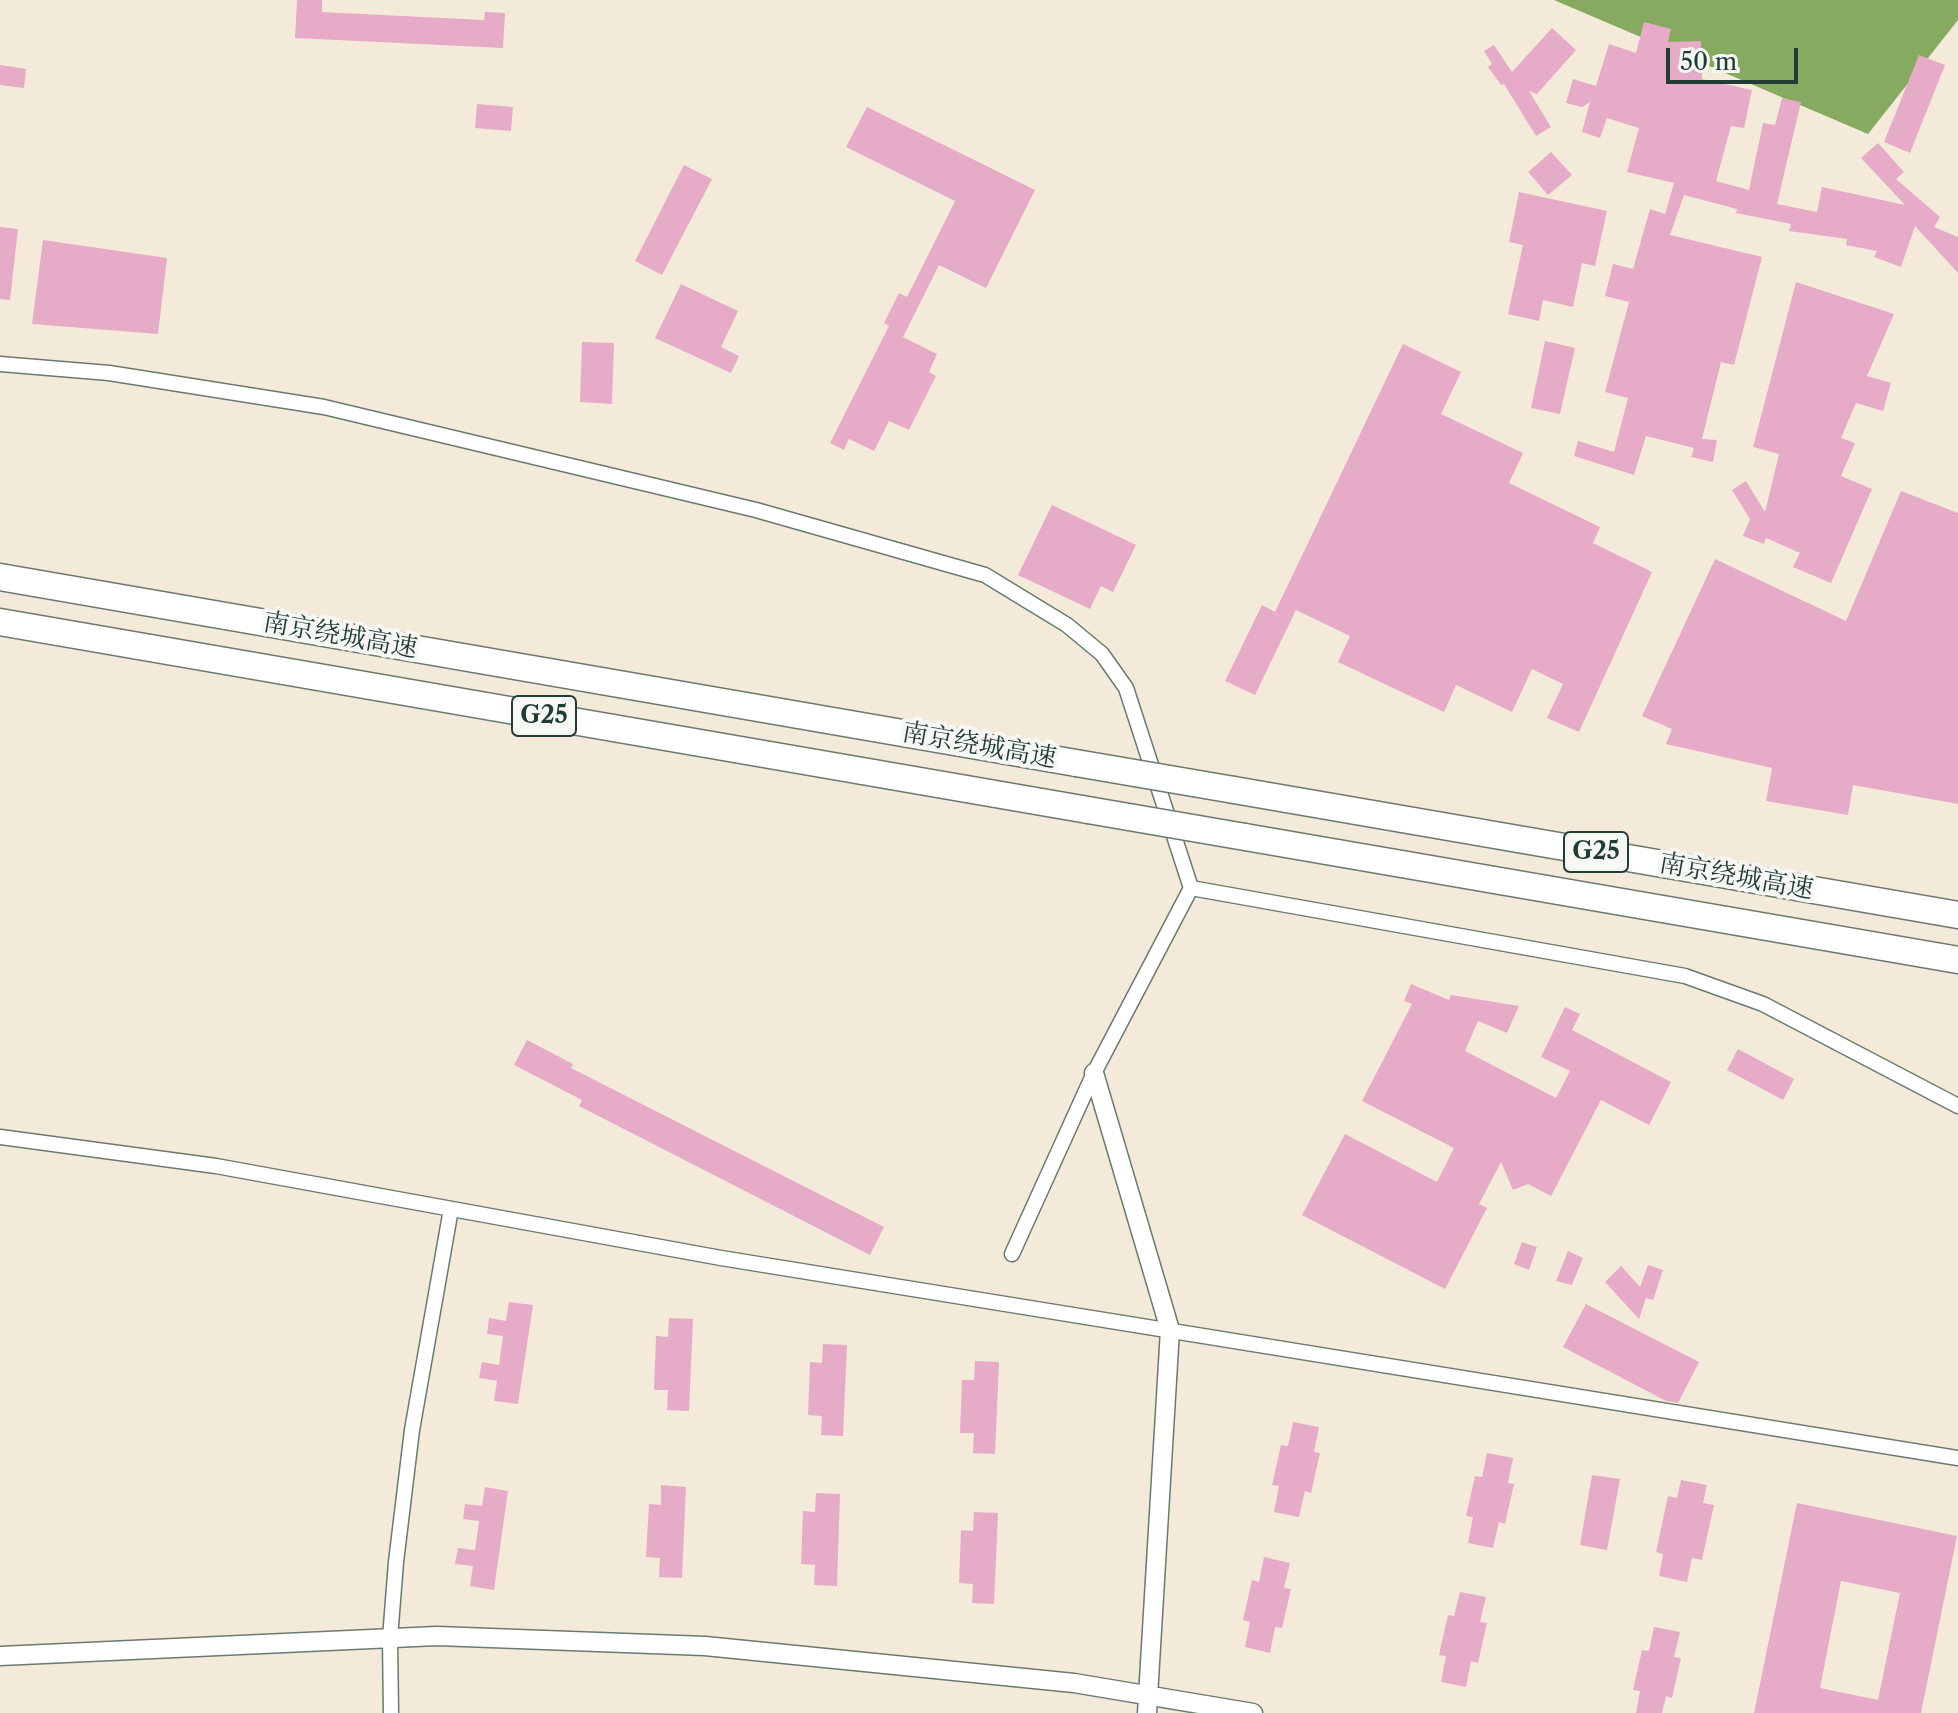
<!DOCTYPE html>
<meta charset="utf-8">
<style>
body{margin:0}
#map{position:relative;width:1958px;height:1713px;overflow:hidden;background:#f4eada;font-family:"Libre Caslon Text",serif}
canvas{display:block}
.scale{position:absolute;left:1666px;top:48px;width:132px;height:36px;box-sizing:border-box;border:4px solid #1f3d34;border-top:0;padding-left:10px;font-size:24px;line-height:28px;white-space:nowrap;color:#1f3d34;-webkit-text-stroke:6px #f6f6f2;paint-order:stroke}
</style>
<div id="map">
<canvas width="1958" height="1713"></canvas>
<div class="scale">50 m</div>
</div>
<script>
const context = document.querySelector('canvas').getContext('2d');
context.lineJoin = 'round';
function fill(path, color) { context.fillStyle = color; context.fill(path, 'evenodd'); }
const toPath = rows => new Path2D(rows.map(r => 'M' + r).join(''));
function strokePath(path, color, width, dash) { context.strokeStyle = color; context.lineWidth = width; context.lineCap = dash ? 'butt' : 'round'; context.setLineDash(dash || []); context.stroke(path); }
function write(font, color, halo, rows, align = 'center') {
  context.font = font + ' "Libre Caslon Text","Noto Serif SC",serif'; context.lineWidth = 8; context.setLineDash([]); context.textBaseline = 'middle'; context.strokeStyle = halo; context.fillStyle = color; for (const [text, x, y, turn = 0] of rows) {
    context.save(); context.translate(x, y); context.rotate((+turn || 0) * Math.PI / 180); context.textAlign = isNaN(turn) ? turn : align; if (halo) context.strokeText(text, 0, 0); context.fillText(text, 0, 0); context.restore();
  }
}
fill(toPath([
 [1554,0,1958,0,1958,20,1868,134]
]), '#86aa60');
fill(toPath([
 [297,0,322,0,322,12,484,20,485,12,505,13,503,48,295,38],
 [1644,22,1671,29,1668,42,1701,41,1702,79,1752,90,1744,128,1731,126,1716,181,1749,190,1763,123,1775,125,1782,98,1801,102,1777,204,1817,212,1822,187,1905,205,1861,158,1878,143,1904,172,1896,179,1940,217,1934,227,1958,237,1958,273,1915,226,1901,267,1874,257,1877,251,1846,245,1847,239,1789,231,1791,224,1736,213,1737,209,1684,195,1670,235,1762,257,1734,365,1721,362,1702,439,1717,440,1713,462,1691,457,1694,448,1646,436,1634,475,1574,456,1578,441,1614,452,1628,398,1605,392,1629,302,1605,296,1613,264,1633,269,1650,209,1665,214,1674,183,1627,172,1639,128,1607,118,1600,138,1582,132,1590,102,1582,107,1566,103,1573,79,1596,86,1609,44,1636,53],
 [1552,28,1576,50,1537,94,1529,91,1551,127,1536,136,1504,84,1501,85,1488,67,1492,64,1484,51,1494,45,1512,72],
 [1919,55,1945,65,1910,153,1884,142],
 [0,65,26,69,24,88,0,85],
 [477,104,513,107,511,131,475,128],
 [867,107,1035,190,986,288,939,265,903,337,937,354,929,372,936,376,909,430,889,421,874,451,849,439,844,450,830,443,889,326,884,323,899,293,907,297,955,201,846,147],
 [1551,152,1572,175,1548,195,1528,172],
 [684,165,712,179,662,275,635,261],
 [1519,192,1607,211,1595,266,1582,263,1573,307,1543,300,1539,321,1508,314,1523,245,1509,242],
 [0,227,18,229,10,300,0,299],
 [43,240,167,258,158,334,32,324],
 [1796,282,1894,314,1867,376,1891,383,1883,411,1856,403,1841,438,1855,443,1841,476,1872,489,1831,583,1793,567,1800,553,1766,538,1764,544,1743,536,1750,519,1732,490,1746,481,1765,512,1779,454,1753,447],
 [681,284,738,311,721,347,739,356,731,373,655,338],
 [1545,341,1575,348,1560,414,1531,408],
 [582,342,614,343,612,404,580,402],
 [1403,344,1461,372,1441,414,1523,453,1509,483,1600,527,1593,543,1652,572,1579,732,1547,718,1563,684,1532,669,1512,712,1456,685,1444,712,1338,662,1350,636,1296,610,1255,695,1225,681,1262,605,1275,612],
 [1901,491,1958,513,1958,804,1853,785,1848,815,1766,801,1772,768,1666,744,1672,729,1642,716,1715,559,1846,621],
 [1052,505,1136,545,1113,592,1101,586,1090,609,1018,575],
 [1411,984,1449,1000,1451,995,1519,1006,1507,1033,1478,1021,1465,1051,1556,1098,1570,1071,1541,1057,1565,1007,1580,1014,1572,1030,1671,1082,1649,1125,1601,1100,1551,1196,1528,1184,1513,1190,1501,1162,1479,1204,1487,1208,1445,1289,1302,1215,1345,1134,1437,1182,1454,1148,1362,1101,1412,1004,1404,1001],
 [527,1040,573,1064,571,1068,884,1227,870,1255,579,1106,582,1100,514,1065],
 [1738,1049,1794,1079,1783,1100,1727,1070],
 [1522,1242,1537,1247,1529,1270,1514,1264],
 [1568,1251,1583,1258,1572,1285,1556,1281],
 [1648,1265,1663,1270,1653,1300,1646,1298,1639,1319,1605,1282,1621,1266,1640,1287],
 [509,1302,533,1305,518,1404,494,1401,497,1381,479,1378,482,1362,499,1365,503,1336,487,1334,489,1318,506,1321],
 [1586,1304,1699,1362,1678,1403,1666,1401,1563,1347],
 [669,1318,693,1319,689,1411,667,1410,668,1390,654,1390,656,1336,668,1337],
 [823,1344,847,1345,843,1436,821,1435,822,1416,808,1415,810,1362,822,1363],
 [975,1361,999,1362,995,1454,973,1453,974,1433,960,1433,962,1380,974,1380],
 [1293,1422,1319,1427,1314,1452,1320,1453,1311,1493,1305,1491,1299,1517,1274,1512,1279,1486,1272,1485,1281,1445,1288,1446],
 [1487,1453,1513,1458,1508,1483,1514,1484,1505,1524,1499,1522,1493,1548,1468,1543,1473,1517,1466,1516,1475,1476,1482,1477],
 [1592,1475,1620,1479,1607,1550,1580,1545],
 [1681,1480,1707,1485,1703,1503,1714,1505,1702,1560,1692,1558,1687,1582,1659,1576,1663,1554,1656,1552,1668,1496,1677,1498],
 [661,1485,686,1487,682,1578,659,1577,660,1558,646,1557,649,1504,661,1505],
 [485,1487,508,1491,494,1590,470,1586,473,1566,455,1564,458,1548,475,1550,479,1521,463,1519,465,1504,482,1506],
 [816,1493,840,1494,837,1586,814,1585,815,1565,801,1564,803,1511,815,1512],
 [1797,1503,1957,1536,1921,1713,1754,1713],
 [1841,1581,1900,1593,1878,1700,1820,1688],
 [974,1512,998,1513,994,1604,972,1603,973,1584,959,1583,961,1530,973,1531],
 [1264,1557,1290,1563,1284,1588,1291,1589,1282,1628,1275,1627,1270,1653,1245,1647,1250,1622,1243,1620,1252,1580,1259,1582],
 [1460,1592,1486,1597,1480,1622,1487,1623,1478,1663,1471,1661,1466,1687,1441,1682,1446,1656,1439,1655,1448,1615,1454,1616],
 [1654,1627,1680,1632,1674,1657,1681,1658,1672,1698,1666,1696,1662,1713,1636,1713,1640,1691,1633,1690,1642,1650,1649,1651]
]), '#e6acc7');
const minor = toPath([
 [0,364,109,373,324,407,756,510,985,575,1067,625,1102,654,1126,688,1191,888],
 [0,1137,216,1166,721,1258,1958,1458],
 [1012,1254,1094,1073,1191,888,1685,976,1763,1004,1958,1106],
 [391,1713,390,1638,396,1562,412,1430,451,1209]
]);
const tertiary = toPath([
 [1094,1073,1170,1330,1147,1713],
 [0,1656,437,1636,705,1646,1074,1683,1253,1713]
]);
const motorway = toPath([
 [0,577,1076,763],
 [0,622,1088,810],
 [1234,790,1958,915],
 [1245,837,1958,960]
]);
strokePath(minor, '#6a7a6e', 17);
strokePath(tertiary, '#6a7a6e', 21);
strokePath(motorway, '#6a7a6e', 29);
strokePath(minor, '#fff', 14);
strokePath(tertiary, '#fff', 18);
strokePath(motorway, '#fff', 26);
const motorwayBridge = toPath([
 [1076,763,1234,790],
 [1088,810,1245,837]
]);
strokePath(motorwayBridge, '#6a7a6e', 29, []);
strokePath(motorwayBridge, '#fff', 26);
for (const [x, y, w] of [
 [544,716,64],
 [1596,852,64]
]) { const box = new Path2D(); box.roundRect(x - w / 2, y - 20, w, 40, 6); context.fillStyle = '#f6f6f2'; context.fill(box); strokePath(box, '#1f3d34', 2); }
write('bold 24px', '#1f3d34', null, [
 ["G25",544,716],
 ["G25",1596,852]
]);
write('26px', '#1f3d34', '#f6f6f2', [
 ["南京绕城高速",340,636,10],
 ["南京绕城高速",979,746,10],
 ["南京绕城高速",1736,877,10]
]);
</script>
